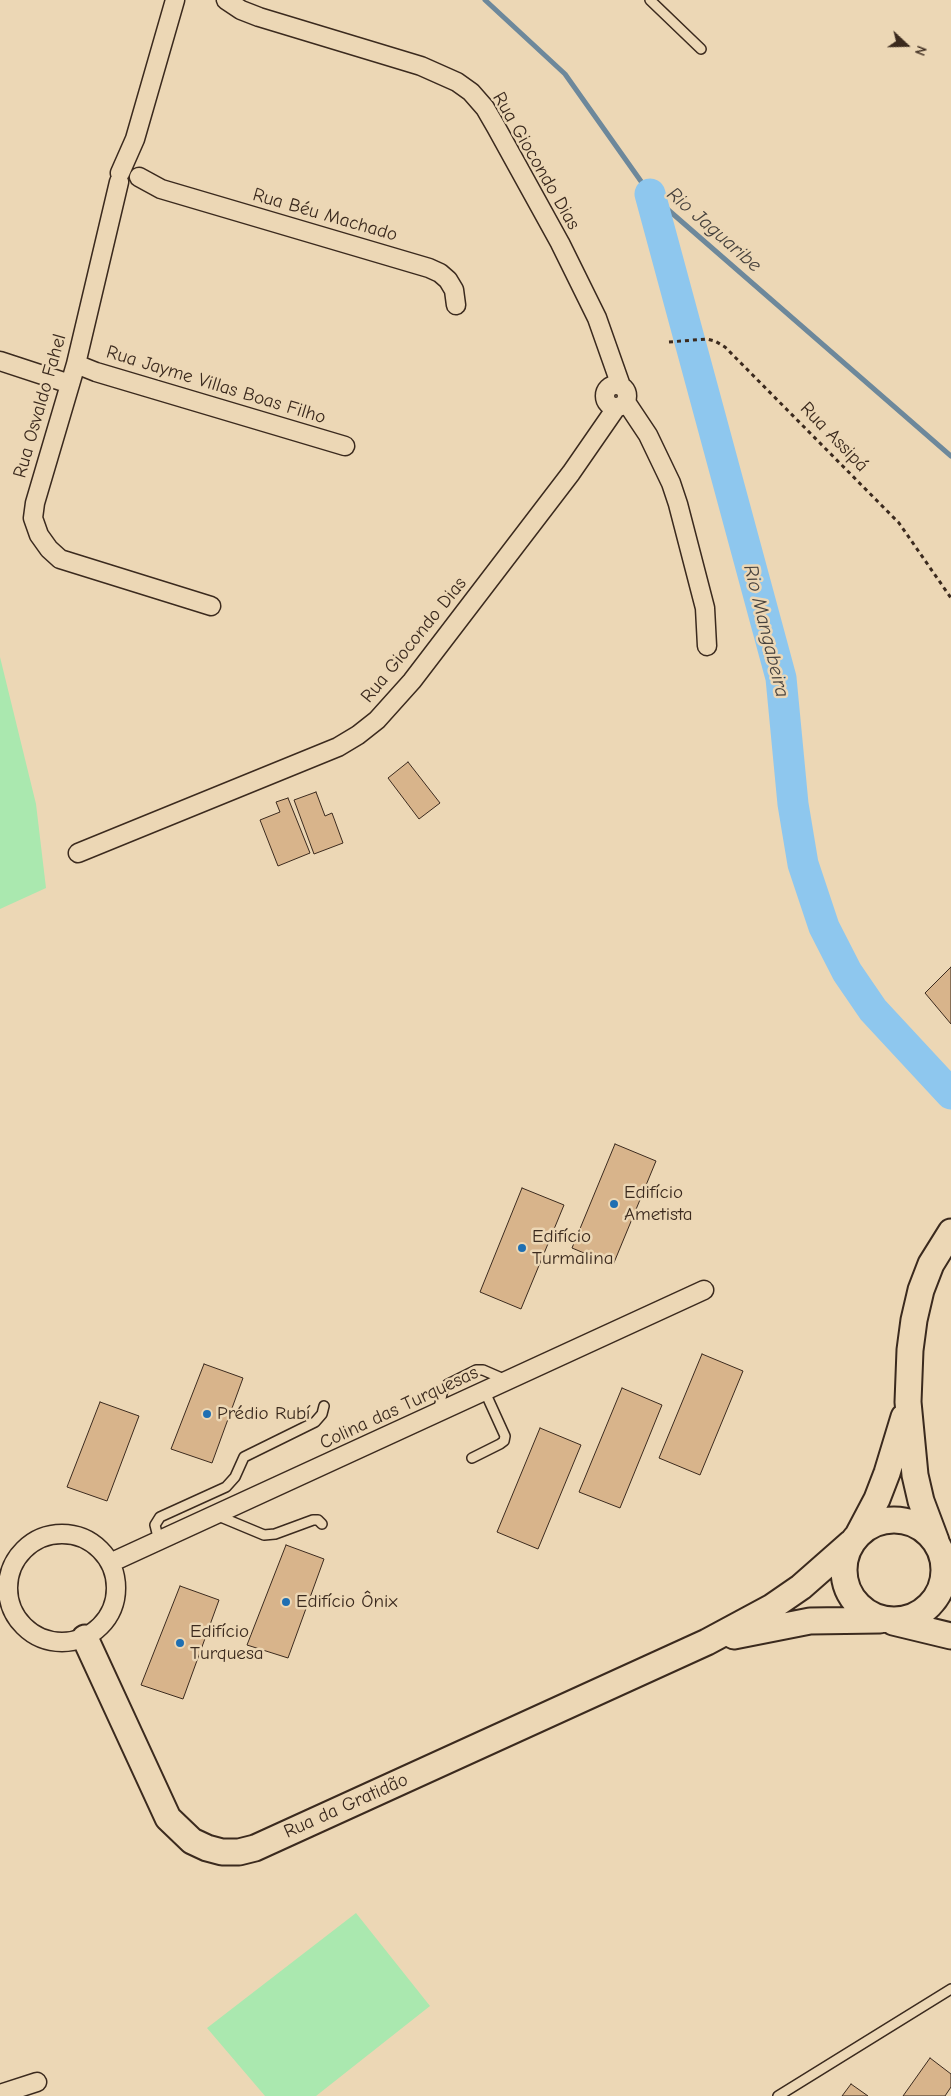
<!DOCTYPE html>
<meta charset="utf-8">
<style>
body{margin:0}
#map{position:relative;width:951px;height:2096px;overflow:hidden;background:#ecd7b5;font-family:"Comic Neue",sans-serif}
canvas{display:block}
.north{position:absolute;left:881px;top:20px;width:50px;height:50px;-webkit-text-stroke:4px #ecd7b5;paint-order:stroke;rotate:111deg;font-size:14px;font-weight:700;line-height:20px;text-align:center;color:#3b2a1e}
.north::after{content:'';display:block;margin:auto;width:18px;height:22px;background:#3b2a1e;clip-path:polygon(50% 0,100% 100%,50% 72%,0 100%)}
</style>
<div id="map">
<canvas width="951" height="2096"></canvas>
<div class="north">N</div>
</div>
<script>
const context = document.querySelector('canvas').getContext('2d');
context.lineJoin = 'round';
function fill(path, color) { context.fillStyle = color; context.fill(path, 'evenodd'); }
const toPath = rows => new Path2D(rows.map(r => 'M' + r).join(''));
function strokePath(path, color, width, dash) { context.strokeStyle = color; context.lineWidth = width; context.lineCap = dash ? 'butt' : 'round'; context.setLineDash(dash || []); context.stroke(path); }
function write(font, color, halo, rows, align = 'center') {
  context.font = font + ' "Comic Neue",sans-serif'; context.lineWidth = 5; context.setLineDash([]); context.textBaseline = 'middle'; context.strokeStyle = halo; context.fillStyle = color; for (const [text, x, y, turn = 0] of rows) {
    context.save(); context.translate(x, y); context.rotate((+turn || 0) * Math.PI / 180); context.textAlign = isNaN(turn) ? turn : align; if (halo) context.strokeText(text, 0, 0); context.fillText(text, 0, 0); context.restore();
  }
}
fill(toPath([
 [0,657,36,804,46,888,0,909],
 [356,1913,430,2006,316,2096,265,2096,207,2028]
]), '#aae8af');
strokePath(toPath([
 [485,0,565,74,650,194,951,456]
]), '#6d889b', 5);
strokePath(toPath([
 [650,194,781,678,793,804,803,864,824,927,847,972,873,1010,951,1094]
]), '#8ec7ee', 31);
const building = toPath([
 [408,762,440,803,419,819,388,778,408,762],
 [316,792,325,816,332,813,343,843,314,854,294,800,316,792],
 [288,798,310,853,278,866,260,820,280,812,276,802,288,798],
 [951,967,951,1024,925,993,951,967],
 [615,1144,656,1161,613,1265,572,1248,615,1144],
 [522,1188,564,1205,521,1309,480,1292,522,1188],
 [702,1354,743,1371,700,1475,659,1458,702,1354],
 [204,1364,243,1378,212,1463,171,1449,204,1364],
 [622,1388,662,1405,620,1508,579,1492,622,1388],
 [100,1402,139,1416,107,1501,67,1487,100,1402],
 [540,1428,581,1445,538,1549,497,1532,540,1428],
 [286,1545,324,1559,288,1658,247,1645,286,1545],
 [180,1586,219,1600,183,1699,141,1685,180,1586],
 [930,2058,951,2074,951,2087,945,2096,903,2096,930,2058],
 [851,2084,868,2096,842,2096,851,2084]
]);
fill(building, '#d8b48b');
strokePath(building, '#3b2a1e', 1);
const lane = toPath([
 [650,0,701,49],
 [438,1413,443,1389,448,1384,476,1370,483,1370,506,1380],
 [472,1458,500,1444,504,1441,505,1436,485,1392],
 [216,1515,264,1535,275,1534,313,1520,318,1520,322,1524],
 [159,1541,155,1525,160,1517,226,1487,235,1477,244,1457,315,1422,322,1414,324,1406],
 [778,2096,951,1989]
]);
const street = toPath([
 [226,0,241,10,259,17,421,66,457,82,471,92,485,108,496,127,560,243,597,318,621,386],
 [120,173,135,139,175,0],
 [139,177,161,189,429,268,440,273,448,280,454,290,456,305],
 [119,182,76,364,35,503,33,518,39,535,49,549,60,559,211,606],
 [0,361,70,384],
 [76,364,96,372,345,446],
 '605 396a11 11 0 1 1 22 0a11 11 0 1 1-22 0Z',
 [626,402,648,435,671,483,678,504,705,608,707,646],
 [78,853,338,747,358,735,377,720,412,681,571,473,616,408],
 '8 1588a54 54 0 1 1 108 0a54 54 0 1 1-108 0Z',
 [110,1563,704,1290],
 [0,2094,37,2082]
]);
const secondary = toPath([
 '844 1570a50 50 0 1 1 100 0a50 50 0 1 1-100 0Z',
 [858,1535,877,1499,887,1473,904,1417],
 [936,1541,921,1501,915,1475,908,1402,910,1350,914,1320,921,1290,931,1264,951,1232],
 [893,1622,951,1636],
 [734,1636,810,1621,880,1620],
 [85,1638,168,1818,192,1841,207,1848,222,1852,239,1852,255,1848,707,1642,772,1607,801,1587,851,1543]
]);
strokePath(lane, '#3b2a1e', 12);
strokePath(street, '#3b2a1e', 21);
strokePath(secondary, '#3b2a1e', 29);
strokePath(toPath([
 [669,342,707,339,715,341,725,347,899,523,951,598]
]), '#3b2a1e', 3, [4, 4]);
strokePath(lane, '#ecd7b5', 9);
strokePath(street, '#ecd7b5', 18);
strokePath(secondary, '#ecd7b5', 25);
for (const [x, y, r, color] of [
 [614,1204,5,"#1f6fb2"],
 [522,1248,5,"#1f6fb2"],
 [207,1414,5,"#1f6fb2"],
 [286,1602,5,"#1f6fb2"],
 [180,1643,5,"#1f6fb2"]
]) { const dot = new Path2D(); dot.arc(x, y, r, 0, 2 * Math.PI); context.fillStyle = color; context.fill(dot); strokePath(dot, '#ecd7b5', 2); }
write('19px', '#3b2a1e', '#ecd7b5', [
 ["Rua Giocondo Dias",536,161,60],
 ["Rua Béu Machado",325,215,16],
 ["Rua Jayme Villas Boas Filho",216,385,17],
 ["Rua Osvaldo Fahel",40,406,-74],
 ["Rua Assipá",834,437,46],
 ["Rua Giocondo Dias",414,640,-51],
 ["Colina das Turquesas",399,1408,-25],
 ["Rua da Gratidão",346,1806,-24]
]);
write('19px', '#3b2a1e', '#ecd7b5', [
 ["Edifício",624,1193],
 ["Ametista",624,1215],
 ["Edifício",532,1237],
 ["Turmalina",532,1259],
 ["Prédio Rubí",217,1414],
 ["Edifício Ônix",296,1602],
 ["Edifício",190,1632],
 ["Turquesa",190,1654]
], 'left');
write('italic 20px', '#47423d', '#ecd7b5', [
 ["Rio Jaguaribe",714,230,41],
 ["Rio Mangabeira",766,631,76]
]);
</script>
